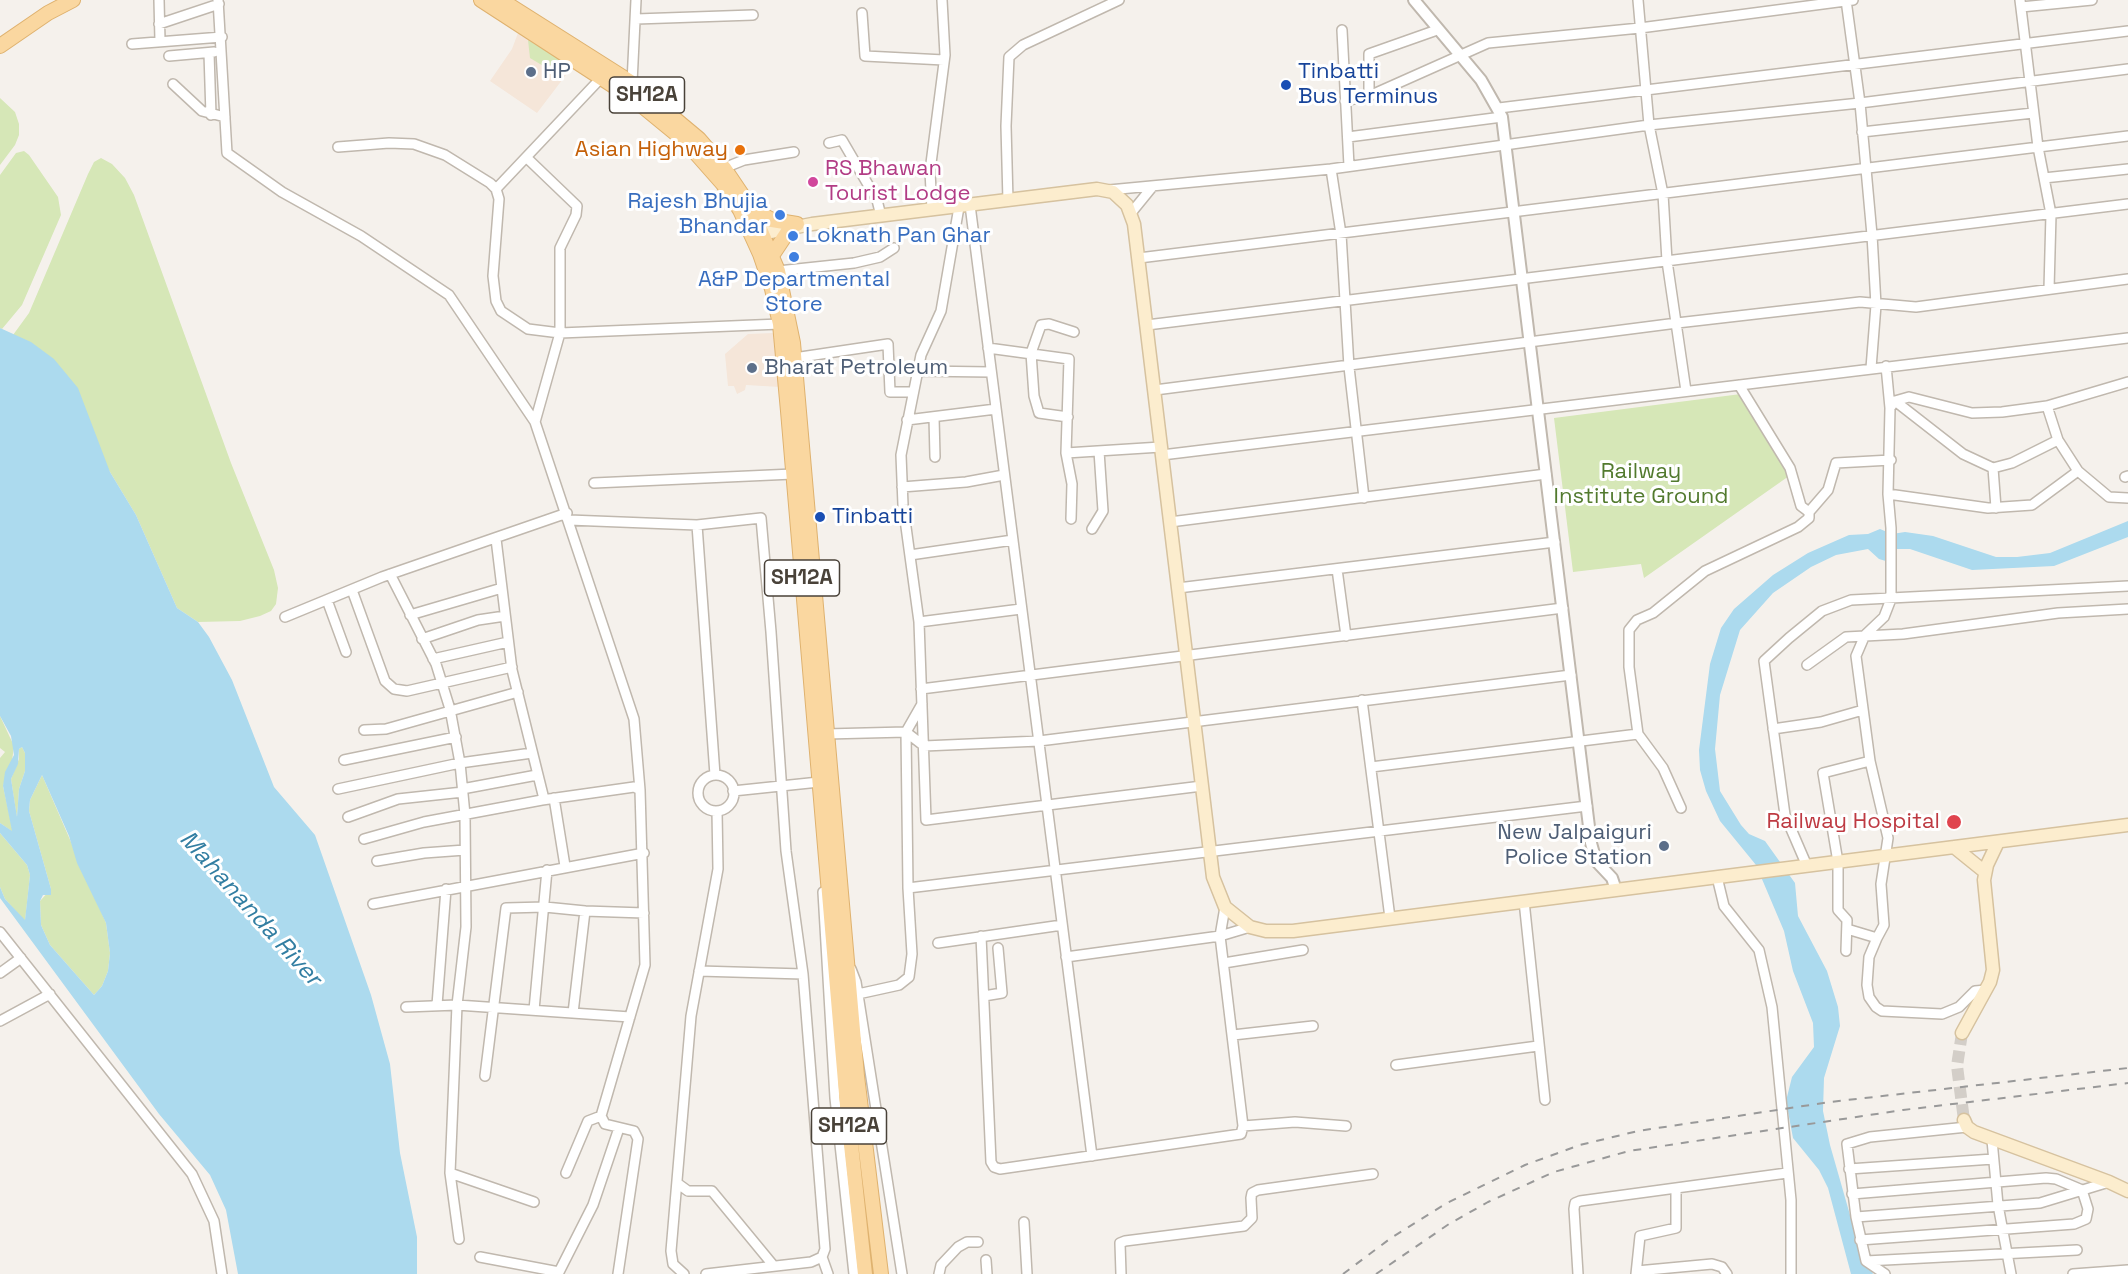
<!DOCTYPE html>
<style>
body{margin:0}
canvas{display:block;background:#f5f1ec}
</style>
<canvas width="2128" height="1274"></canvas>
<script>
const context = document.querySelector('canvas').getContext('2d');
context.lineJoin = 'round';
function fill(path, color) { context.fillStyle = color; context.fill(path, 'evenodd'); }
const toPath = rows => new Path2D(rows.map(r => 'M' + r).join(''));
function strokePath(path, color, width, dash) { context.strokeStyle = color; context.lineWidth = width; context.lineCap = dash ? 'butt' : 'round'; context.setLineDash(dash || []); context.stroke(path); }
function write(font, color, halo, rows, align = 'center') {
  context.font = font + ' "Space Grotesk",sans-serif'; context.lineWidth = 6; context.setLineDash([]); context.textBaseline = 'middle'; context.strokeStyle = halo; context.fillStyle = color; for (const [text, x, y, turn = 0] of rows) {
    context.save(); context.translate(x, y); context.rotate((+turn || 0) * Math.PI / 180); context.textAlign = isNaN(turn) ? turn : align; if (halo) context.strokeText(text, 0, 0); context.fillText(text, 0, 0); context.restore();
  }
}
fill(toPath([
 [518,33,572,67,537,113,490,81,512,49],
 [773,333,780,387,746,385,745,390,737,394,734,386,728,386,725,354,748,334]
]), '#f5e6d9');
fill(toPath([
 [528,40,562,61,545,67,530,58],
 [0,98,15,112,19,124,19,135,15,145,0,165],
 [24,151,29,155,58,197,61,215,22,305,2,329,0,328,0,175,16,153],
 [101,158,112,164,125,178,134,195,231,463,274,570,278,588,276,604,271,611,260,616,240,621,198,622,177,608,136,515,110,472,13,335,29,313,88,174,94,162],
 [1741,394,1789,476,1644,578,1641,564,1573,572,1554,418],
 [0,716,14,746,12,761,3,786,13,832,0,823,0,758,5,752,0,748],
 [22,747,25,753,25,771,19,789,17,818,11,779,19,759,19,749],
 [42,775,106,923,110,953,108,971,102,986,94,995,50,945,41,925,40,901,51,889,29,811,30,800],
 [0,833,27,865,30,875,25,921,5,899,0,887]
]), '#d6e7b7');
fill(toPath([
 [0,328,31,342,54,359,78,388,110,472,136,515,177,608,198,622,209,637,232,680,274,787,315,835,371,995,390,1064,400,1153,417,1237,417,1274,238,1274,226,1210,210,1175,159,1114,0,898,0,887,5,899,25,920,30,875,27,865,0,833,0,823,12,831,3,786,5,772,14,755,11,736,0,716],
 [22,747,25,753,25,771,19,789,17,817,11,779,18,764,19,749],
 [42,775,69,836,77,863,106,923,110,953,108,971,102,986,94,995,50,945,41,925,40,901,43,895,51,895,51,889,29,811,30,800],
 [2128,521,2128,537,2054,566,1972,570,1910,549,1897,549,1889,562,1879,559,1868,549,1836,555,1811,567,1773,593,1740,630,1720,695,1715,749,1720,791,1741,825,1749,834,1765,841,1795,883,1798,916,1827,971,1838,1007,1840,1026,1824,1078,1823,1111,1830,1145,1858,1243,1873,1274,1851,1274,1828,1188,1819,1170,1793,1138,1786,1101,1792,1077,1814,1047,1813,1023,1793,971,1784,931,1756,865,1720,821,1706,791,1700,770,1699,750,1710,664,1721,628,1734,609,1773,575,1808,553,1849,535,1868,534,1880,529,1892,534,1905,532,1933,536,1996,557,2017,557,2050,553]
]), '#acdaee');
strokePath(toPath([
 [1962,1033,1957,1066,1964,1120]
]), '#d3cec8', 12, [12, 6]);
const minor = toPath([
 [159,0,160,41],
 [218,0,227,153,282,192,361,236,449,295,535,422,634,719,640,790],
 [1638,0,1649,125,1663,194,1667,261,1686,391],
 [1846,0,1860,103,1872,235,1876,305,1871,368],
 [2020,0,2038,147,2051,214,2049,289],
 [2021,7,2092,0],
 [862,13,865,56,944,60],
 [636,19,753,15],
 [159,24,219,4],
 [1342,30,1349,166],
 [132,44,222,37],
 [209,53,211,115],
 [169,56,214,52],
 [632,83,636,0],
 [173,84,202,111,225,117],
 [1369,96,1369,54,1437,30],
 [1345,101,1369,96,1488,43,1640,28,1853,0],
 [1499,108,2128,31],
 [1862,132,2033,113],
 [1348,137,1502,117],
 [829,143,842,140,877,200,881,216],
 [338,147,389,143,414,144,445,155,490,183,496,189,499,199,493,276,496,301,501,311,528,329,560,333,780,324],
 [528,159,577,206,576,215,560,248,560,333,535,422],
 [724,168,744,160,794,152],
 [1331,169,1341,234,1349,367,1364,498],
 [2044,178,2128,169],
 [496,189,601,78],
 [1109,190,1331,169,1649,125,1860,103,2128,69],
 [1008,201,1006,126,1009,57,1023,45,1119,0],
 [970,205,1092,1156],
 [959,207,941,311,921,355,901,455,903,505,919,622,926,820,1202,786],
 [932,210,930,171,945,55,942,0],
 [1131,213,1153,186],
 [1139,258,2128,136],
 [778,271,854,263,880,257,894,248],
 [1147,325,2128,204],
 [988,348,1069,359,1066,453,1072,484,1071,519],
 [794,358,888,344,890,392,913,392],
 [918,371,991,372],
 [1739,385,1790,468,1801,506,1809,512],
 [1155,390,1677,323,1860,302,1916,307,2128,279],
 [1895,401,1963,454,1993,468,2012,463,2058,440],
 [2047,406,2058,440,2078,471,2109,497,2128,498],
 [1890,408,1895,401,1909,397,1972,413,2002,412,2047,406,2128,382],
 [934,417,935,457],
 [1068,417,1039,413,1034,396,1031,353,1041,325,1049,324,1074,332],
 [907,420,996,409],
 [1066,453,1161,447],
 [1162,455,2128,338],
 [1993,468,1996,508],
 [2125,477,2128,476],
 [594,483,793,474],
 [902,487,966,482,1004,475],
 [1888,494,1988,508,2032,505,2078,471],
 [569,520,697,525,761,518,771,632,786,851,803,974,825,1249,822,1257,811,1262,706,1274],
 [1170,522,1546,474],
 [697,525,715,775],
 [1092,529,1103,511,1099,451],
 [496,539,512,670,544,799],
 [910,555,1013,540],
 [1337,569,1346,636],
 [390,574,436,664,450,709,460,763,465,815,466,927,457,1005,450,1173,459,1239],
 [1178,588,1555,542],
 [352,590,385,681,394,689,407,691,512,667],
 [327,600,346,652],
 [410,615,502,588],
 [285,617,382,577,567,513],
 [919,622,1021,609],
 [422,639,478,620,505,616],
 [433,659,508,642],
 [1807,665,1846,637,1903,634,2058,613,2128,609],
 [921,689,1563,608],
 [1362,700,1390,918],
 [922,704,906,732,908,888,1587,806],
 [1773,729,1821,722,1863,710],
 [364,730,386,729,518,692],
 [826,734,906,732,924,746,1039,741,1571,675],
 [344,760,456,737],
 [1371,767,1638,734],
 '698 793a18 18 0 1 1 36 0a18 18 0 1 1-36 0Z',
 [338,789,460,763,532,753],
 [462,789,537,775],
 [733,791,819,782],
 [554,798,565,866],
 [1681,808,1663,768,1638,734,1629,667,1629,630,1637,620,1653,613,1705,571,1798,527,1809,518,1809,512,1828,490,1836,463,1891,460],
 [348,817,398,799,463,792],
 [364,839,424,822,542,800,634,787,640,790,645,965,601,1116,605,1124,634,1131,638,1139,618,1274],
 [377,861,424,853,465,850],
 [1807,866,1785,815,1764,661,1789,638,1822,611,1851,600,2128,586],
 [1717,877,1724,906,1759,950,1772,1007,1791,1200,1791,1274],
 [823,892,835,1098,854,1274],
 [1524,901,1545,1100],
 [373,904,644,853],
 [585,911,644,913],
 [1847,929,1877,938,1884,925,1881,884,1888,838,1870,761,1856,656,1865,635,1884,617,1891,599,1891,528,1888,494,1890,408,1886,366],
 [0,932,192,1174,214,1221,222,1274],
 [981,936,991,1162,994,1167,1000,1169,1241,1134,1243,1126,1220,936,1225,907],
 [1877,938,1869,957,1867,985,1869,997,1876,1007,1882,1011,1942,1014,1959,1007,1975,991,1986,990],
 [938,943,1062,925],
 [1846,951,1847,920,1838,910,1838,862,1823,773,1870,761],
 [1066,957,1220,936,1250,927],
 [1224,963,1303,950],
 [851,969,856,982,902,1274],
 [699,971,803,974],
 [0,973,21,958],
 [858,994,899,985,909,977,912,954,908,888],
 [984,996,1002,993,998,948],
 [437,1005,446,889],
 [406,1007,457,1005,630,1017],
 [534,1010,547,870],
 [0,1021,50,994],
 [1233,1035,1313,1026],
 [1396,1065,1538,1046],
 [485,1076,506,908,545,907,585,911,573,1013],
 [1243,1126,1295,1122,1346,1126],
 [1992,1140,1998,1205,2011,1274],
 [1849,1169,1993,1159],
 [450,1173,534,1202],
 [566,1173,588,1121,601,1116],
 [677,1183,688,1191,712,1191,773,1265],
 [1852,1194,2046,1178,2056,1179,2082,1190,2088,1209,2086,1219,2074,1224,1860,1240],
 [1856,1217,2040,1203,2109,1182],
 [1024,1222,1027,1274],
 [480,1257,559,1272],
 [822,1257,828,1274],
 [986,1260,987,1274],
 [1866,1261,2077,1250],
 [1637,1271,1712,1264,1722,1267,1727,1274],
 [558,1274,593,1205,619,1128],
 [684,1274,673,1264,671,1251,691,1016,718,869,717,811],
 [939,1274,941,1265,958,1247,967,1242,978,1242],
 [1121,1274,1120,1243,1125,1241,1244,1226,1252,1218,1251,1198,1252,1193,1258,1190,1373,1174],
 [1578,1274,1574,1209,1575,1203,1580,1201,1787,1173],
 [1636,1274,1640,1236,1676,1228,1676,1188],
 [1885,1274,1866,1261,1856,1217,1847,1144,1870,1137,1967,1127],
 [2073,1274,2128,1270]
]);
const tertiary = toPath([
 [1414,0,1481,80,1502,117,1591,843,1596,861,1612,878,1616,890]
]);
const secondary = toPath([
 [755,235,812,224,1097,189,1113,192,1127,205,1134,224,1213,877,1225,907,1250,927,1266,931,1293,931,2128,825],
 [1954,847,1985,872],
 [1962,1033,1990,982,1993,970,1984,880,1987,865,1998,842],
 [1964,1120,1967,1127,1974,1132,2109,1182,2128,1191]
]);
const primary = toPath([
 [481,0,635,100,685,141,723,184,740,210,760,254,772,289,780,324,788,411,848,1117,865,1274],
 [501,0,632,83,699,139,724,168,751,208,778,271,793,343,857,1076,881,1274],
 [0,46,48,13,73,0],
 [752,209,772,220,797,224],
 [773,254,789,230]
]);
strokePath(minor, '#c0b8ae', 12);
strokePath(tertiary, '#c0b8ae', 14);
strokePath(secondary, '#d6c29f', 15);
strokePath(primary, '#dfb26f', 16);
strokePath(minor, '#fff', 9);
strokePath(tertiary, '#fff', 10);
strokePath(secondary, '#fcedce', 12);
strokePath(primary, '#fad7a0', 14);
strokePath(toPath([
 [1343,1274,1391,1238,1447,1203,1525,1165,1580,1145,1638,1131,1830,1102,2128,1068],
 [1376,1274,1449,1224,1488,1202,1554,1172,1629,1151,1903,1110,2128,1083]
]), '#999', 2, [8, 8]);
for (const [x, y, r, color] of [
 [531,72,6,"#5c6f8a"],
 [1286,85,6,"#1a4fb4"],
 [740,150,6,"#e8710a"],
 [813,182,6,"#d1479c"],
 [780,215,6,"#3f7fe0"],
 [793,236,6,"#3f7fe0"],
 [794,257,6,"#3f7fe0"],
 [752,368,6,"#5c6f8a"],
 [820,517,6,"#1a4fb4"],
 [1954,822,8,"#e0444e"],
 [1664,846,6,"#5c6f8a"]
]) { const dot = new Path2D(); dot.arc(x, y, r, 0, 2 * Math.PI); context.fillStyle = color; context.fill(dot); strokePath(dot, '#fff', 2); }
for (const [x, y, w] of [
 [647,95,75],
 [802,578,75],
 [849,1126,75]
]) { const box = new Path2D(); box.roundRect(x - w / 2, y - 18, w, 36, 4.5); context.fillStyle = '#fff'; context.fill(box); strokePath(box, '#494239', 1.5); }
write('bold 21px', '#494239', null, [
 ["SH12A",647,95],
 ["SH12A",802,578],
 ["SH12A",849,1126]
]);
write('22px', '#4e5e75', '#fff', [
 ["HP",543,72],
 ["Bharat Petroleum",764,368],
 ["New Jalpaiguri",1652,833,"right"],
 ["Police Station",1652,858,"right"]
], 'left');
write('22px', '#164399', '#fff', [
 ["Tinbatti",1298,72],
 ["Bus Terminus",1298,97],
 ["Tinbatti",832,517]
], 'left');
write('22px', '#c56008', '#fff', [
 ["Asian Highway",728,150]
], 'right');
write('22px', '#b23c85', '#fff', [
 ["RS Bhawan",825,169],
 ["Tourist Lodge",825,194]
], 'left');
write('22px', '#366cbe', '#fff', [
 ["Rajesh Bhujia",768,202],
 ["Bhandar",768,227],
 ["Loknath Pan Ghar",805,236,"left"],
 ["A&P Departmental",794,280,"center"],
 ["Store",794,305,"center"]
], 'right');
write('22px', '#527a2e', '#fff', [
 ["Railway",1641,472],
 ["Institute Ground",1641,497]
]);
write('22px', '#be3a42', '#fff', [
 ["Railway Hospital",1940,822]
], 'right');
write('italic 24px', '#327ea2', '#fff', [
 ["Mahananda River",250,909,48]
]);
</script>
